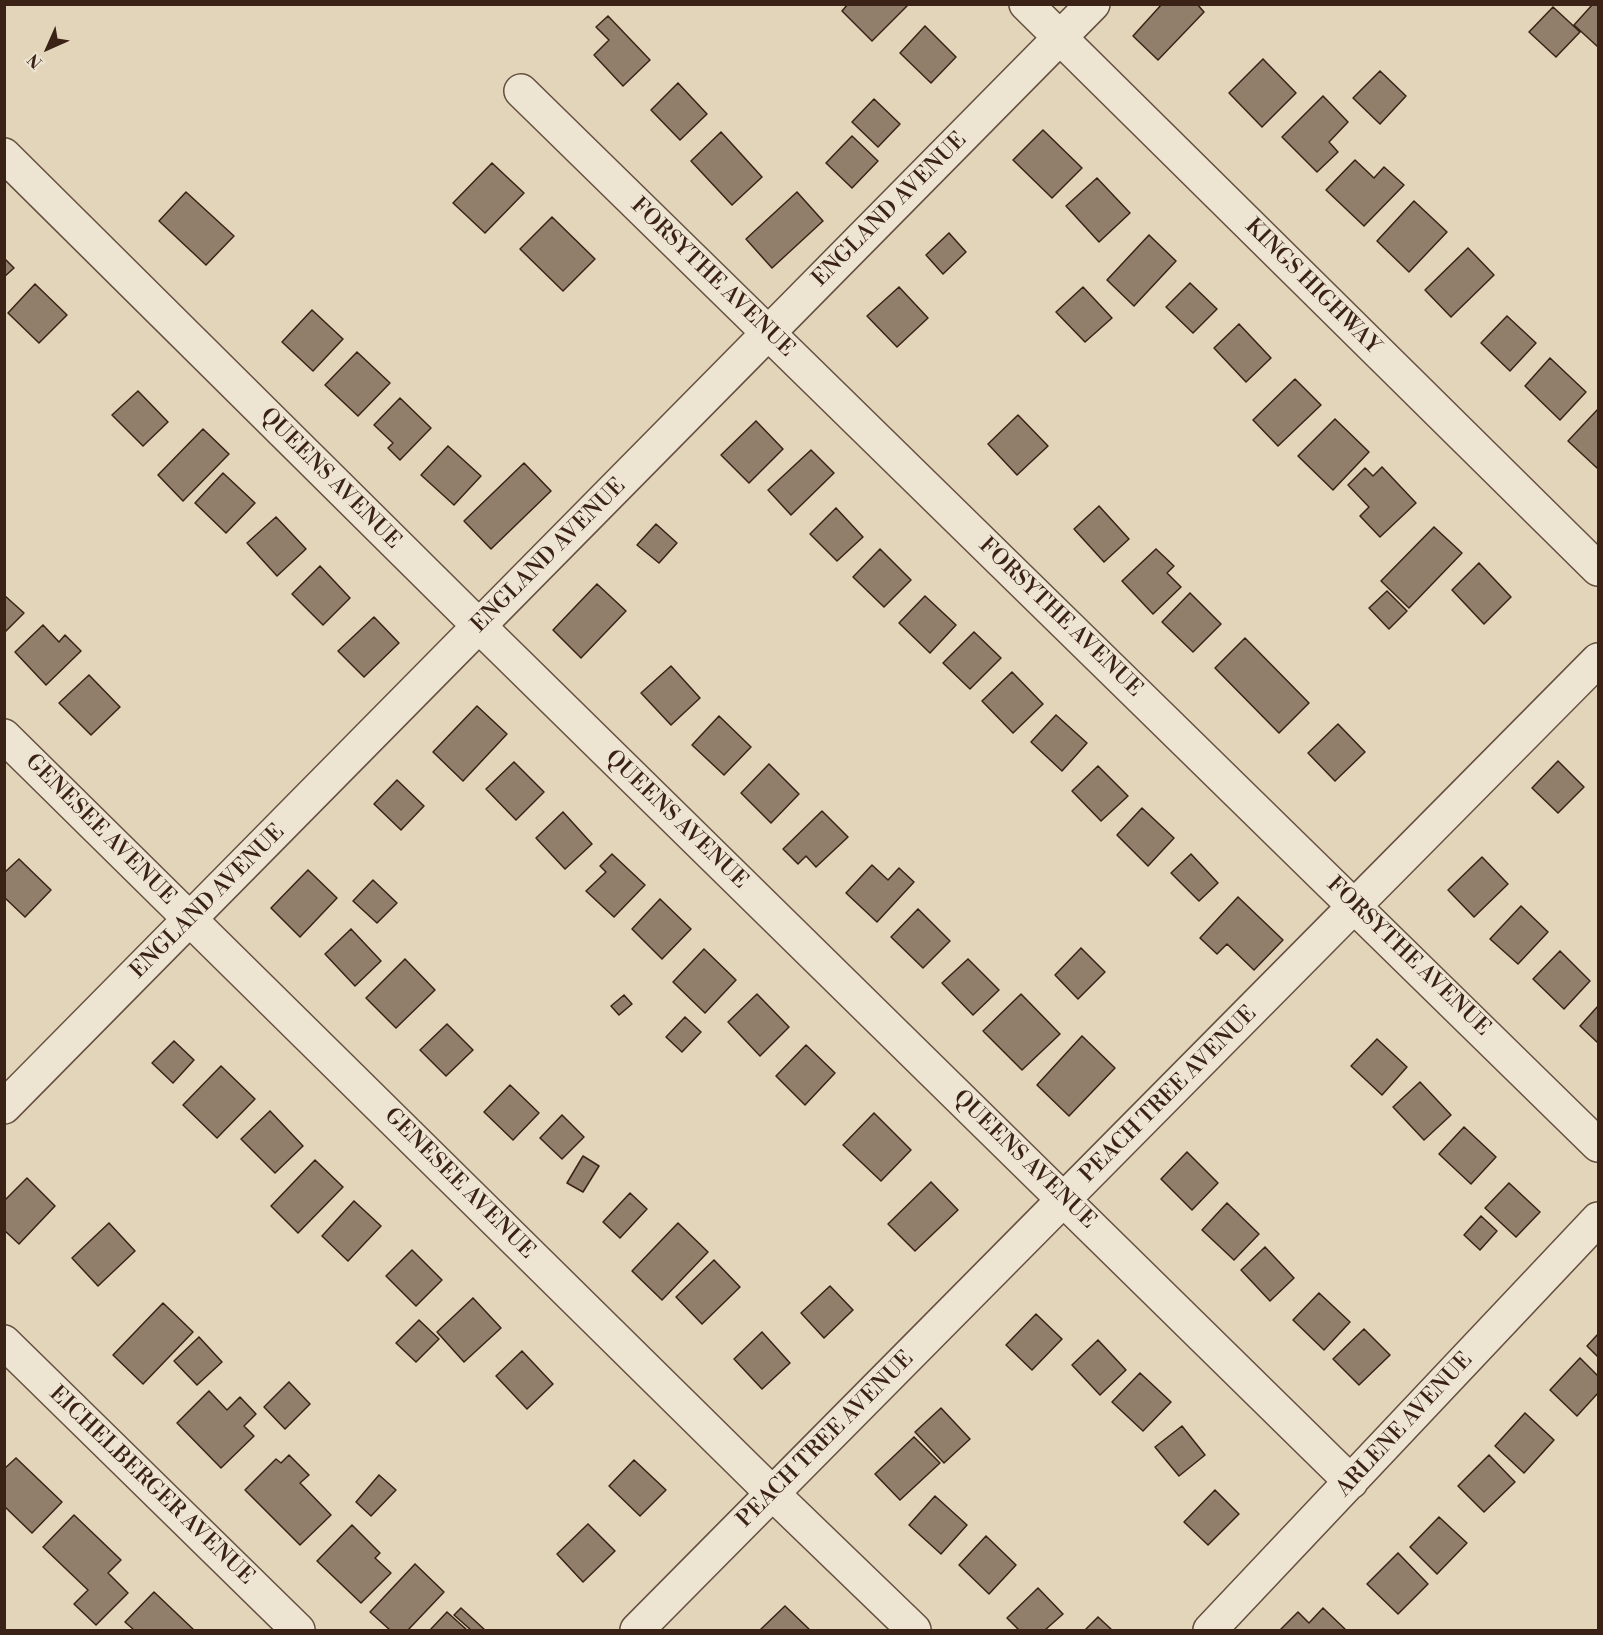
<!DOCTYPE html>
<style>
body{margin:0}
#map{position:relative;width:1603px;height:1635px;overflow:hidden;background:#e3d5b9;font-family:"Libre Bodoni",serif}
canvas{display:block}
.frame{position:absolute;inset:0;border:6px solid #3b2217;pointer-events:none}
.north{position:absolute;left:18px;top:18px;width:60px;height:60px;-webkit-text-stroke:4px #ede4d2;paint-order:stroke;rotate:225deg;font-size:16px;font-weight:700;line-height:24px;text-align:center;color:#3b2217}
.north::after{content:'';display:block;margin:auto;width:21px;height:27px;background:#3b2217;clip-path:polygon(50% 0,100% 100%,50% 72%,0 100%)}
</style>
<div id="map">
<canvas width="1603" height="1635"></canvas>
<div class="frame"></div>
<div class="north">N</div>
</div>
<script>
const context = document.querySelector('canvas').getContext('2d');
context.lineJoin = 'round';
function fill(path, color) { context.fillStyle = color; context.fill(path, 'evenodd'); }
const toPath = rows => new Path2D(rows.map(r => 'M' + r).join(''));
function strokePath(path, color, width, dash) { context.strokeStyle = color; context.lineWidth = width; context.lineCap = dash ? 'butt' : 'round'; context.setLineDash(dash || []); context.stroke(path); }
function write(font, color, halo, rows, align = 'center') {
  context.font = font + ' "Libre Bodoni",serif'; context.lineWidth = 5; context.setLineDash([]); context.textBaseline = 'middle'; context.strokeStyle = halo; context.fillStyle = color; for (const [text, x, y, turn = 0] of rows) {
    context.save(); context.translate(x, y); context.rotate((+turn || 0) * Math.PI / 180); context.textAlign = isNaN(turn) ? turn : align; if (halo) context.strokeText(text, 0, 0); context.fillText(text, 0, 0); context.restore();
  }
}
const building = toPath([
 [848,4,909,4,872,41,842,11,848,4],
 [1162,4,1197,4,1204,12,1158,60,1133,36,1162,4],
 [1593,4,1598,4,1598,47,1574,25,1593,4],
 [1553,7,1580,32,1556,57,1529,32,1553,7],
 [608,16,650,60,623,86,594,55,609,40,596,27,608,16],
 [925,26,956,57,931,83,900,53,925,26],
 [1263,59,1296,93,1262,127,1229,93,1263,59],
 [1380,71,1406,96,1380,124,1353,98,1380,71],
 [678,83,707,114,680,140,651,110,678,83],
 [1323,96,1348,122,1329,142,1338,152,1317,172,1282,137,1323,96],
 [874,99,900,124,878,147,852,122,874,99],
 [1043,130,1082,168,1052,198,1013,160,1043,130],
 [721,132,762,177,732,205,691,161,721,132],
 [852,136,878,161,852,188,826,163,852,136],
 [1355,160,1374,178,1384,167,1404,185,1364,226,1326,190,1355,160],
 [492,163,524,193,485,233,453,203,492,163],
 [1097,178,1130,213,1099,242,1066,206,1097,178],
 [186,192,234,236,206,265,159,221,186,192],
 [797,192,823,221,772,268,746,239,797,192],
 [1414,201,1447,232,1409,272,1377,241,1414,201],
 [552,217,595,259,563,291,520,249,552,217],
 [949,233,966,252,943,274,926,255,949,233],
 [1149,235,1176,261,1134,306,1107,280,1149,235],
 [1468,248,1494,275,1451,317,1425,290,1468,248],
 [4,258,14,268,4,277,4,258],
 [1190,283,1217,309,1193,333,1166,307,1190,283],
 [35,284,67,315,39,343,8,313,35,284],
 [899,287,928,318,897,347,867,316,899,287],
 [1083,287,1112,318,1085,342,1056,312,1083,287],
 [312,310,343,339,313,371,282,342,312,310],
 [1507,316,1536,343,1510,371,1481,343,1507,316],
 [1239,324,1271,358,1246,382,1214,348,1239,324],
 [357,352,390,383,358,416,325,385,357,352],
 [1550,358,1586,392,1560,420,1525,386,1550,358],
 [1295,379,1321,405,1278,446,1253,420,1295,379],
 [138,391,168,422,143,446,112,415,138,391],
 [400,398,431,428,400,460,388,448,393,443,374,425,400,398],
 [1598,409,1598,466,1597,468,1568,441,1598,409],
 [1018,415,1048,446,1017,475,988,444,1018,415],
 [1335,419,1369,452,1333,490,1298,456,1335,419],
 [756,421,783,449,749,483,721,455,756,421],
 [203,429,229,454,183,501,158,475,203,429],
 [448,446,481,476,454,505,421,475,448,446],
 [811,450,834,473,791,515,768,490,811,450],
 [524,463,551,491,491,549,464,521,524,463],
 [1382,467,1416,503,1380,537,1360,516,1369,507,1348,485,1365,468,1373,476,1382,467],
 [223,473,255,503,226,533,195,503,223,473],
 [1099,506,1129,539,1104,562,1074,529,1099,506],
 [836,508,863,537,837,561,810,534,836,508],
 [276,517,306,549,277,576,247,543,276,517],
 [656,524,677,543,659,563,637,545,656,524],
 [1434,527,1462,553,1409,608,1381,581,1434,527],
 [880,549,911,580,884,607,853,577,880,549],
 [1156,549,1174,566,1167,573,1181,587,1153,614,1122,581,1156,549],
 [1479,563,1511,597,1484,624,1452,590,1479,563],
 [320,566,350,598,323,625,292,594,320,566],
 [597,584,626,611,581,658,553,630,597,584],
 [1387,591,1407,611,1389,629,1369,608,1387,591],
 [1190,593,1221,624,1193,652,1162,622,1190,593],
 [4,595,24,613,4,633,4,595],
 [925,596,956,625,930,653,899,623,925,596],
 [374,617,399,643,364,677,338,651,374,617],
 [43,625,59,642,65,635,81,651,46,685,15,652,43,625],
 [974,632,1001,658,970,689,943,663,974,632],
 [1245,638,1309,703,1279,733,1215,668,1245,638],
 [671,666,700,698,671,725,641,693,671,666],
 [1012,672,1043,704,1013,733,982,701,1012,672],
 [89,675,120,707,91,735,59,703,89,675],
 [477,706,507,734,463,781,433,752,477,706],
 [1056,715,1087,743,1062,771,1031,742,1056,715],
 [719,716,751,747,724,775,692,745,719,716],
 [1338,724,1365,752,1335,781,1308,753,1338,724],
 [1558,761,1584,787,1558,813,1532,788,1558,761],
 [514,762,544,792,516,820,486,789,514,762],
 [769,764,799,794,771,823,741,793,769,764],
 [1098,766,1128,796,1101,821,1072,791,1098,766],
 [397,780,424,806,401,830,374,804,397,780],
 [1142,808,1174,838,1148,866,1117,835,1142,808],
 [822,811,848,837,816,867,806,856,798,864,783,849,822,811],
 [563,812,592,844,565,869,536,838,563,812],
 [612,854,645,885,614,917,586,891,606,872,600,866,612,854],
 [1191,854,1218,883,1199,901,1171,873,1191,854],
 [1482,857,1508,884,1474,917,1448,890,1482,857],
 [19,859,51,890,25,917,4,897,4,873,19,859],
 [872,865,888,880,899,868,914,882,877,922,846,893,872,865],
 [308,870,337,898,300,937,271,908,308,870],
 [373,880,397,903,377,923,353,901,373,880],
 [1238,897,1283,940,1254,970,1227,944,1217,954,1200,938,1238,897],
 [660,899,691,929,662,959,632,929,660,899],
 [1521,906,1548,932,1518,964,1490,939,1521,906],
 [918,909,950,941,923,968,891,937,918,909],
 [351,929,381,961,355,986,325,954,351,929],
 [1081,948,1105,972,1078,999,1055,975,1081,948],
 [704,949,736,980,705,1013,673,982,704,949],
 [1560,951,1590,981,1564,1009,1533,979,1560,951],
 [405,959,435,990,396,1028,366,998,405,959],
 [968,959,999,990,973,1015,942,983,968,959],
 [757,994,789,1027,760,1056,728,1022,757,994],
 [1021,994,1060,1034,1022,1070,983,1031,1021,994],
 [624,995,632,1004,619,1015,611,1006,624,995],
 [1598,1006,1598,1043,1580,1026,1598,1006],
 [685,1017,701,1032,682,1052,666,1037,685,1017],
 [447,1024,473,1050,446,1076,420,1050,447,1024],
 [1082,1036,1115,1068,1069,1116,1037,1085,1082,1036],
 [1377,1039,1407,1067,1382,1095,1351,1066,1377,1039],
 [174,1041,194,1060,173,1083,152,1063,174,1041],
 [806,1045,835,1073,805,1105,776,1076,806,1045],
 [221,1066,255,1099,217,1138,183,1105,221,1066],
 [1420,1082,1451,1115,1424,1140,1393,1107,1420,1082],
 [510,1085,539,1113,513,1140,484,1112,510,1085],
 [270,1111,303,1146,275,1173,241,1139,270,1111],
 [874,1113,911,1150,881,1181,843,1145,874,1113],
 [562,1115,584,1137,562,1159,540,1138,562,1115],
 [1464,1127,1496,1157,1471,1184,1439,1154,1464,1127],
 [1187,1152,1218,1183,1192,1210,1161,1179,1187,1152],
 [583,1156,599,1166,583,1192,567,1183,583,1156],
 [315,1160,343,1187,298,1233,271,1206,315,1160],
 [27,1178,55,1206,19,1244,4,1230,4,1201,27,1178],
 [931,1182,958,1210,915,1251,888,1224,931,1182],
 [1509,1183,1540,1212,1516,1237,1485,1208,1509,1183],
 [630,1193,647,1209,620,1238,603,1222,630,1193],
 [354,1201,381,1226,348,1261,322,1236,354,1201],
 [1227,1203,1259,1234,1234,1260,1202,1230,1227,1203],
 [1481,1216,1497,1231,1480,1250,1464,1235,1481,1216],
 [109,1223,135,1251,98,1286,72,1258,109,1223],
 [678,1223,708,1252,662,1300,632,1271,678,1223],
 [1265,1247,1294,1278,1270,1301,1241,1270,1265,1247],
 [412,1250,442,1280,416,1306,386,1276,412,1250],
 [714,1260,740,1287,702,1324,676,1297,714,1260],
 [830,1286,853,1310,824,1338,801,1313,830,1286],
 [1319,1293,1350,1322,1324,1350,1293,1320,1319,1293],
 [473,1298,501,1328,464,1362,437,1332,473,1298],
 [163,1303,193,1332,143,1384,113,1355,163,1303],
 [1036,1314,1062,1339,1032,1370,1006,1345,1036,1314],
 [419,1320,439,1339,416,1362,396,1343,419,1320],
 [1364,1329,1390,1355,1359,1385,1333,1359,1364,1329],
 [762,1332,790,1363,762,1389,734,1359,762,1332],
 [1598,1334,1598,1357,1587,1346,1598,1334],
 [199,1337,222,1362,197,1385,174,1361,199,1337],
 [1098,1340,1126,1370,1100,1395,1072,1365,1098,1340],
 [522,1351,553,1384,527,1409,496,1376,522,1351],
 [1580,1358,1598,1376,1598,1393,1577,1416,1550,1390,1580,1358],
 [1140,1373,1171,1402,1143,1431,1112,1402,1140,1373],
 [289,1382,310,1404,285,1429,264,1407,289,1382],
 [209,1391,227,1410,240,1397,256,1414,244,1426,254,1436,221,1468,177,1423,209,1391],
 [941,1408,970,1439,944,1463,915,1432,941,1408],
 [1525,1413,1554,1440,1524,1473,1495,1446,1525,1413],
 [1182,1426,1205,1455,1179,1476,1155,1447,1182,1426],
 [914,1437,940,1463,900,1500,875,1474,914,1437],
 [289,1455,309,1475,300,1483,331,1515,300,1545,245,1490,276,1459,281,1463,289,1455],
 [1489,1455,1515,1482,1484,1512,1458,1486,1489,1455],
 [16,1458,62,1502,32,1533,4,1506,4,1469,16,1458],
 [634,1460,666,1490,640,1516,609,1486,634,1460],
 [379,1475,396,1490,371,1516,356,1502,379,1475],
 [1215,1490,1239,1514,1208,1545,1184,1522,1215,1490],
 [935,1496,967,1525,941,1554,909,1525,935,1496],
 [74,1515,121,1560,108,1573,128,1593,96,1625,74,1604,88,1590,43,1547,74,1515],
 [1439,1517,1467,1543,1437,1574,1410,1547,1439,1517],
 [588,1524,615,1551,583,1582,557,1554,588,1524],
 [352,1525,380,1553,375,1558,391,1573,361,1603,317,1561,352,1525],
 [986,1536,1016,1565,989,1594,959,1565,986,1536],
 [1398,1553,1428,1584,1398,1614,1367,1584,1398,1553],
 [415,1564,444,1592,408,1630,390,1630,370,1612,415,1564],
 [1038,1588,1063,1614,1045,1630,1019,1630,1007,1618,1038,1588],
 [154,1592,194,1630,134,1630,125,1622,154,1592],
 [785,1606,810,1630,760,1630,785,1606],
 [461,1608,485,1630,471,1630,454,1615,461,1608],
 [1323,1608,1346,1630,1280,1630,1298,1612,1309,1623,1323,1608],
 [447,1612,467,1630,430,1630,447,1612],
 [1098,1617,1112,1630,1085,1630,1098,1617]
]);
fill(building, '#927f6b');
strokePath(building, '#3b2217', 1.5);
const minor = toPath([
 [1026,4,1598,569],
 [521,91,1598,1145],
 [4,155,480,627,1351,1482],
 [4,736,773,1494,914,1630],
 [4,1107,1093,4],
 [4,1342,298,1630],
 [637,1630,1598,660],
 [1210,1630,1598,1219]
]);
strokePath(minor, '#654f40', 36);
strokePath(minor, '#ede4d2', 33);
write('22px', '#3b2217', '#ede4d2', [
 ["ENGLAND AVENUE",890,210,-45],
 ["FORSYTHE AVENUE",712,278,44],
 ["KINGS HIGHWAY",1312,287,45],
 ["QUEENS AVENUE",330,479,45],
 ["ENGLAND AVENUE",549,556,-45],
 ["FORSYTHE AVENUE",1060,618,44],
 ["QUEENS AVENUE",676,820,44],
 ["GENESEE AVENUE",100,830,45],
 ["ENGLAND AVENUE",208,902,-45],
 ["FORSYTHE AVENUE",1408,957,44],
 ["PEACH TREE AVENUE",1169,1095,-45],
 ["QUEENS AVENUE",1024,1160,44],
 ["GENESEE AVENUE",459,1184,45],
 ["ARLENE AVENUE",1405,1425,-47],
 ["PEACH TREE AVENUE",826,1440,-45],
 ["EICHELBERGER AVENUE",151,1486,44]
]);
</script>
